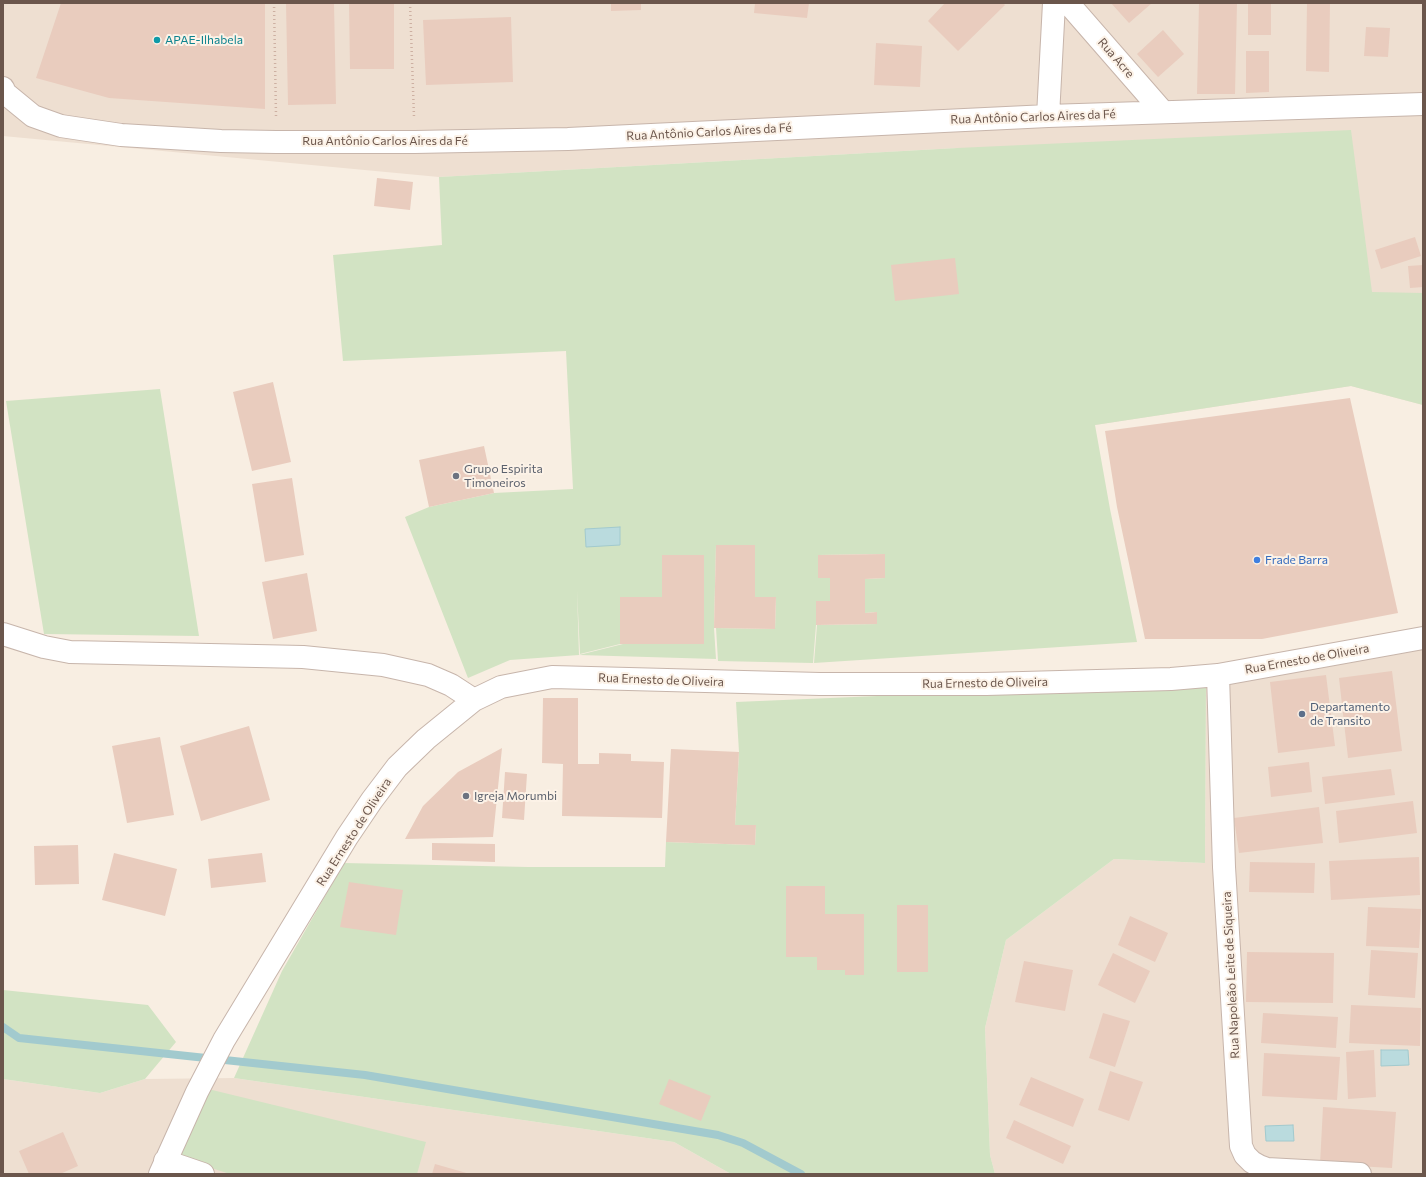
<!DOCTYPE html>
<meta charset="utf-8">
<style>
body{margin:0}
#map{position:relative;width:1426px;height:1177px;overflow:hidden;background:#f8eee2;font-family:Commissioner,sans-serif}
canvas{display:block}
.frame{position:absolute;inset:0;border:4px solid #6b564c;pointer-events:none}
</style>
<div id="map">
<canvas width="1426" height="1177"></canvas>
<div class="frame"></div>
</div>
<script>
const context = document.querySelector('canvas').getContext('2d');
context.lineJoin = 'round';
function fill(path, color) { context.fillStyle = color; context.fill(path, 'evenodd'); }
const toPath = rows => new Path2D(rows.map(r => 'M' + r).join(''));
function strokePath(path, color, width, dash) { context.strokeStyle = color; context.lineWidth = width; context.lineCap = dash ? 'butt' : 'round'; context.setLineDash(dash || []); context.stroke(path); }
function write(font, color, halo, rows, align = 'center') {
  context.font = font + ' Commissioner,sans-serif'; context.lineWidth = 4; context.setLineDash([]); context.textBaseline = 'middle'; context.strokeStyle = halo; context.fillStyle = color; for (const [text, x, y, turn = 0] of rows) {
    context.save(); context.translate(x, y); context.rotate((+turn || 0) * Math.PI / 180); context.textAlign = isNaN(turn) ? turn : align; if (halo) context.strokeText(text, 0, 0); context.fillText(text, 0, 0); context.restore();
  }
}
fill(toPath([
 [3,3,1423,3,1423,405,1351,386,1095,425,957,148,439,177,3,136],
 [1423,648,1423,1174,995,1174,990,1155,985,1028,1006,940,1114,859,1205,863,1206,684],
 [234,1078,674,1142,731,1174,3,1174,3,1079,100,1093,145,1079]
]), '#eedfd1');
fill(toPath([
 [1351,130,1372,292,1423,293,1423,405,1351,386,1095,425,1110,509,1137,642,814,663,817,625,877,624,877,612,865,613,865,579,885,578,885,554,819,555,818,578,830,578,830,601,816,601,816,625,813,663,718,661,716,628,775,629,776,597,755,597,755,545,716,545,714,628,716,659,579,655,510,660,468,678,405,517,429,507,494,493,573,489,566,351,343,361,333,255,442,245,439,177,957,148],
 [704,555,703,644,623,644,579,655,577,590,580,654,620,644,620,597,662,597],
 [160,389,199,636,44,634,6,401],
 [1206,684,1205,863,1114,859,1006,940,985,1028,990,1155,995,1174,731,1174,674,1142,234,1078,282,971,344,863,528,867,665,867,666,842,755,845,756,825,735,825,739,752,736,702,995,691],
 [3,990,148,1005,176,1042,145,1079,100,1093,3,1079],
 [204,1088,426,1142,417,1174,230,1174,177,1157]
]), '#d2e3c3');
const water = toPath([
 [620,527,620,545,586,547,585,529,620,527],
 [1381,1050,1408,1050,1409,1065,1381,1066,1381,1050],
 [1293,1125,1294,1141,1266,1141,1265,1126,1293,1125]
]);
fill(water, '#badbde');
strokePath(water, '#a2cace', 1);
strokePath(toPath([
 [3,1027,19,1038,365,1075,718,1135,743,1143,801,1174]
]), '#a2cace', 8);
fill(toPath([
 [61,3,265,3,265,109,109,98,36,78],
 [286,3,334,3,336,104,288,105],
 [349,3,394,3,394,69,350,69],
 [611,3,641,3,641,10,611,11],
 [755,3,809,3,807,18,754,13],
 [945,3,1003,3,1005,5,958,51,928,21],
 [1111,3,1152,3,1129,23],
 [1199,3,1237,3,1235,94,1197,94],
 [1248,3,1271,3,1271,35,1248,35],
 [1307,3,1330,3,1329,72,1306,71],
 [511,17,513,82,426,85,423,20],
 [1366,27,1390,28,1388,57,1364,56],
 [1163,30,1184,54,1158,77,1137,54],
 [876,43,922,46,920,87,874,85],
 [1246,51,1269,51,1269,92,1246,93],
 [377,178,413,182,410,210,374,206],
 [1415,237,1421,256,1381,269,1375,250],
 [955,258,959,294,895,301,891,265],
 [1423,265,1423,287,1410,288,1408,266],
 [273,382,291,462,252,471,233,392],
 [1350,398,1398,613,1262,639,1145,639,1117,507,1105,431],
 [484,446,494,493,429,507,419,460],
 [292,478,304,555,265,562,252,484],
 [716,545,755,545,755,597,776,597,775,629,714,628],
 [885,554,885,578,865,579,865,613,877,612,877,624,816,625,816,601,830,601,830,578,818,578,818,555],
 [662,555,704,555,704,644,620,644,620,597,662,597],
 [307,573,317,631,273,639,262,582],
 [1392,671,1402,751,1348,758,1339,678],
 [1326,675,1335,746,1278,753,1270,682],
 [543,698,578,698,578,764,599,764,599,753,631,754,631,761,664,762,662,818,562,816,563,764,542,763],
 [249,726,270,800,201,821,180,746],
 [160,737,174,815,127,823,112,746],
 [502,748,493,837,405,839,423,806,458,772],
 [671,749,739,752,735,825,756,825,755,845,666,842],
 [1309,762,1312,792,1271,797,1268,767],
 [1391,769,1395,795,1325,804,1322,777],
 [505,772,527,774,524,820,502,818],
 [1413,801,1417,833,1339,843,1336,811],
 [1319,807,1323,843,1239,853,1234,818],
 [432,843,495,844,495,862,432,860],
 [78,845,79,884,35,885,34,846],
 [114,853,177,869,165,916,102,900],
 [262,853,266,882,211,888,208,859],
 [1419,857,1420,895,1331,900,1329,861],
 [1250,862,1315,863,1314,893,1249,892],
 [349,882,403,890,396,935,340,927],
 [786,886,825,886,825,914,864,914,864,975,845,975,845,970,817,970,817,957,786,957],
 [897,905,928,905,928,972,897,972],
 [1368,907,1421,909,1419,948,1366,946],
 [1130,916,1168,933,1155,962,1118,945],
 [1371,950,1418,953,1415,998,1368,995],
 [1247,952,1334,953,1333,1003,1246,1002],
 [1113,953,1150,971,1135,1003,1098,985],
 [1024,961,1073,970,1065,1011,1015,1002],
 [1351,1005,1421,1008,1420,1046,1349,1043],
 [1103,1013,1130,1021,1115,1067,1089,1058],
 [1263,1013,1338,1017,1336,1048,1261,1043],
 [1374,1050,1376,1097,1348,1099,1346,1052],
 [1264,1053,1340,1057,1337,1100,1262,1096],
 [1110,1071,1143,1082,1129,1121,1098,1110],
 [1031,1077,1084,1099,1073,1127,1019,1105],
 [669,1079,711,1096,701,1121,659,1104],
 [1323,1107,1396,1112,1392,1168,1320,1164],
 [1014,1120,1071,1146,1063,1164,1006,1138],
 [63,1132,78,1166,60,1174,29,1174,19,1151],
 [435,1164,470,1174,432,1174]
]), '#e9ccbe');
const street = toPath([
 [1068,3,1163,112],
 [3,88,5,93,33,116,61,126,121,135,221,141,276,142,415,142,568,139,1048,116,1423,104],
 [1048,116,1054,3],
 [3,634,44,647,70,652,303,657,383,665,428,675,451,685,474,700],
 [1218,675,1224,867,1241,1146,1245,1155,1252,1162,1259,1166,1267,1169,1360,1174],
 [165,1161,203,1174],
 [160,1174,197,1092,224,1040,347,837,372,800,397,767,426,739,474,700,501,687,552,677,820,684,986,684,1171,679,1218,675,1423,638]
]);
strokePath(street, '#c7b5ab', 24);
strokePath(toPath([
 [274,3,276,116],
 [410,3,414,117]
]), '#cdb0a2', 2.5, [1, 3]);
strokePath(street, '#fff', 22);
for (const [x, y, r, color] of [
 [157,40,4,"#0f9aa8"],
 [456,476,4,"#6b7280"],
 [1257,560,4,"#3f7fe0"],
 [1302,714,4,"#5c6f8a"],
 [466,796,4,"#6b7280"]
]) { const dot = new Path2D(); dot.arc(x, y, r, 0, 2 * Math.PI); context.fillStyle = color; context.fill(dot); strokePath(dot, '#fcf2e7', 1.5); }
write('12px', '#0d838f', '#fcf2e7', [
 ["APAE-Ilhabela",165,40]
], 'left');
write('12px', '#6b564c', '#fcf2e7', [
 ["Rua Acre",1116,58,49],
 ["Rua Antônio Carlos Aires da Fé",1033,117,-2],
 ["Rua Antônio Carlos Aires da Fé",709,132,-3],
 ["Rua Antônio Carlos Aires da Fé",385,141],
 ["Rua Ernesto de Oliveira",1307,659,-10],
 ["Rua Ernesto de Oliveira",661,680,2],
 ["Rua Ernesto de Oliveira",985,683,-1],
 ["Rua Ernesto de Oliveira",354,832,-57],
 ["Rua Napoleão Leite de Siqueira",1231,975,-93]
]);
write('12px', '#5b616d', '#fcf2e7', [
 ["Grupo Espirita",464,469],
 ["Timoneiros",464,483],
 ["Igreja Morumbi",474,796]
], 'left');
write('12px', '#366cbe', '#fcf2e7', [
 ["Frade Barra",1265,560]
], 'left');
write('12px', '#4e5e75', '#fcf2e7', [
 ["Departamento",1310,707],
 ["de Transito",1310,721]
], 'left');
</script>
